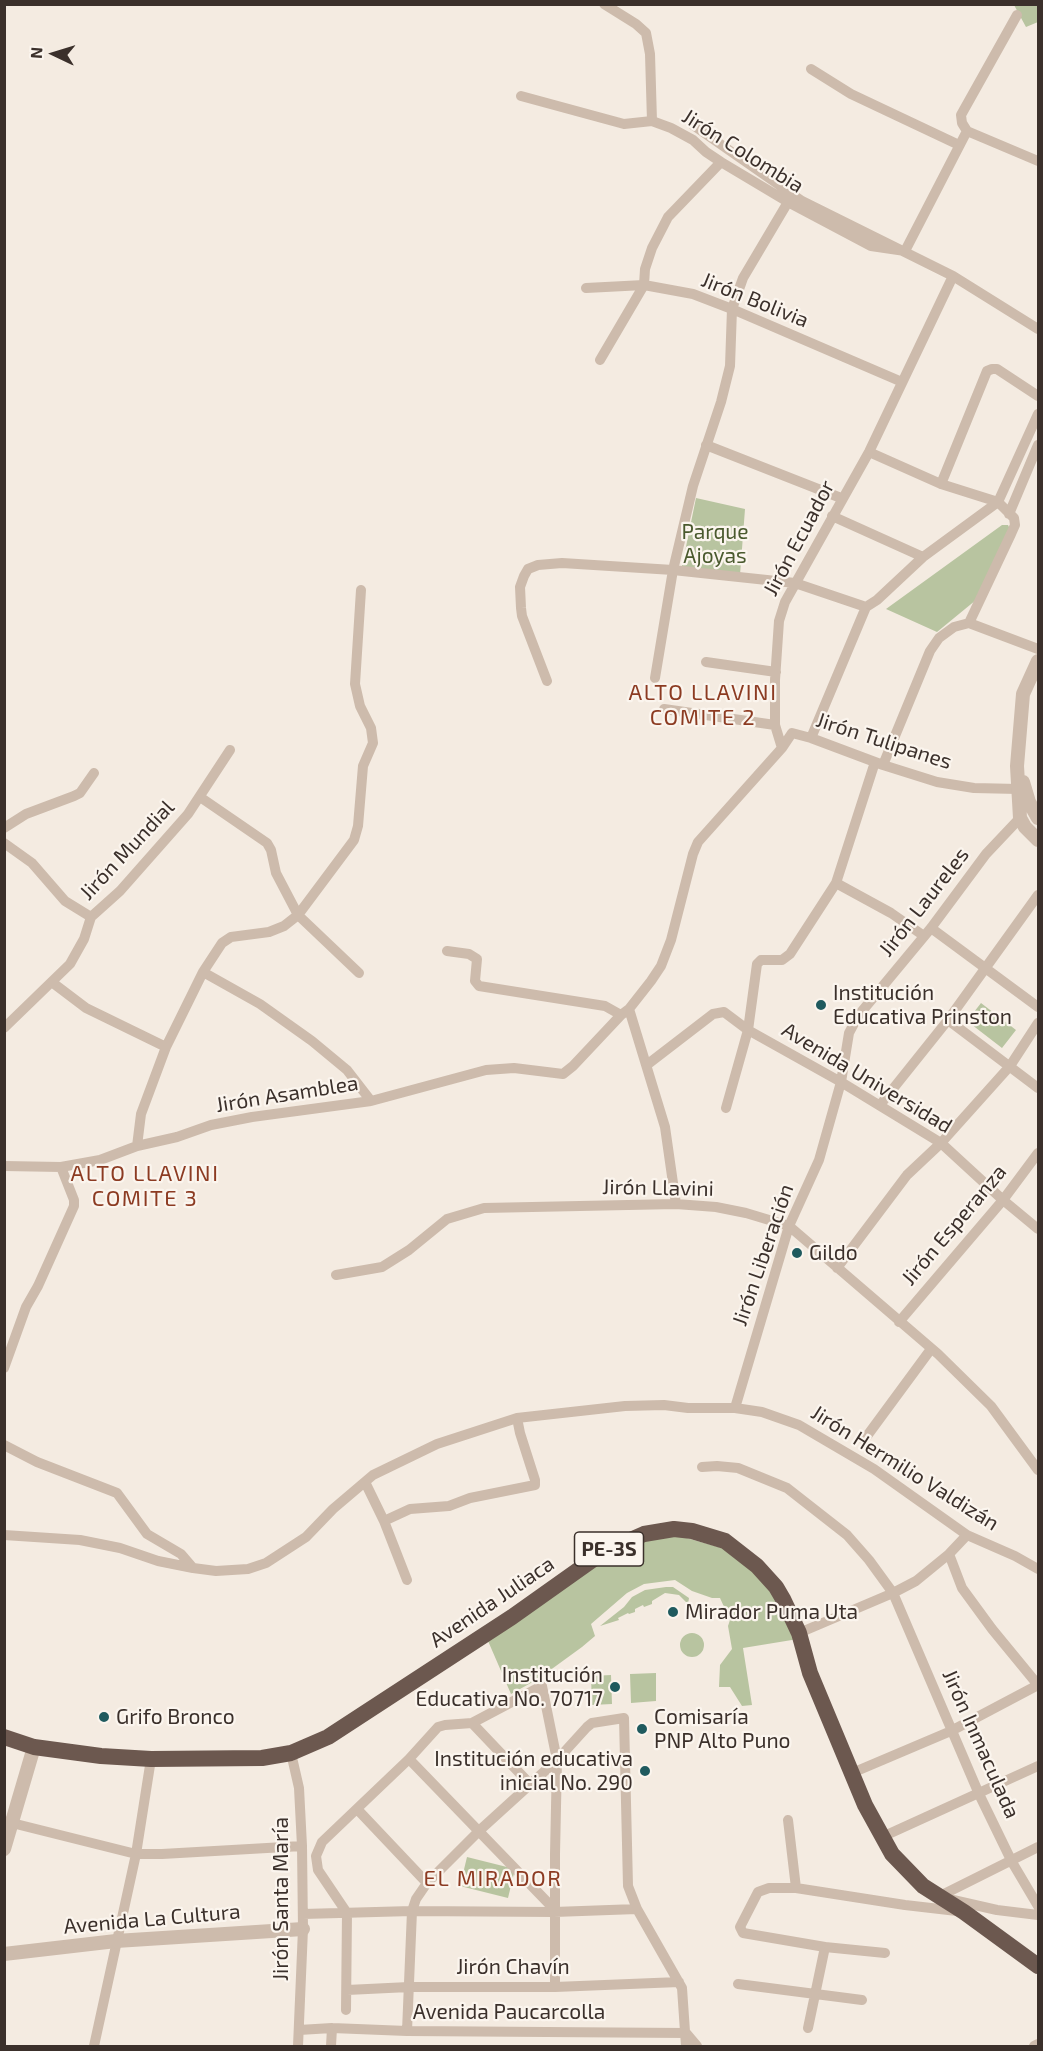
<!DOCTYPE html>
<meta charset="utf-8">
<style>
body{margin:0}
#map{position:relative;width:1043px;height:2051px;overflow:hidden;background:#f4ebe1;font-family:"Exo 2",sans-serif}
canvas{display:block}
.frame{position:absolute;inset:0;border:6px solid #3b302b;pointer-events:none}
.north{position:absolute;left:24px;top:24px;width:60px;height:60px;-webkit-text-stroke:4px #fbf5ee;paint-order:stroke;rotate:274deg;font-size:16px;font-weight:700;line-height:24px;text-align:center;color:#3b302b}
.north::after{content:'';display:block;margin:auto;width:21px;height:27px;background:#3b302b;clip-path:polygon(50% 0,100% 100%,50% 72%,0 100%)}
</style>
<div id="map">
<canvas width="1043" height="2051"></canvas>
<div class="frame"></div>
<div class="north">N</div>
</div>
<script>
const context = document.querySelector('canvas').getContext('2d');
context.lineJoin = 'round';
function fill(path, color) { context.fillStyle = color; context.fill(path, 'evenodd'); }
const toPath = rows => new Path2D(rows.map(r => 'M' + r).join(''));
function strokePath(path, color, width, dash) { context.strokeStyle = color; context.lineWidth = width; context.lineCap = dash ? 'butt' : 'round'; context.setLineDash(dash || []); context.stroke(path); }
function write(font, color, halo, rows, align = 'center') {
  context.font = font + ' "Exo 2",sans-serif'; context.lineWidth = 4.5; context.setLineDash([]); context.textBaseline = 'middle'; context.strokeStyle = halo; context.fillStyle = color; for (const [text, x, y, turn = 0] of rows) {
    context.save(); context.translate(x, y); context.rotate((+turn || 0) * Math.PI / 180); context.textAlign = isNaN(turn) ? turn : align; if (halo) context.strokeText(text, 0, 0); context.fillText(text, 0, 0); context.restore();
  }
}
fill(toPath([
 [1014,5,1038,5,1038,22,1026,27],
 [696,498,745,509,740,575,681,571],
 [1002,525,1008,525,1010,529,976,600,937,632,886,609],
 [981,1003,1016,1030,1002,1048,967,1021],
 [659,1537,683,1537,729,1550,760,1573,798,1639,743,1648,752,1705,742,1706,730,1687,719,1687,720,1665,732,1649,728,1626,730,1620,720,1598,712,1598,692,1591,675,1580,644,1584,627,1593,591,1624,595,1636,582,1647,538,1679,511,1694,485,1634,622,1547],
 [666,1587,673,1587,689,1598,688,1604,679,1595,665,1593,652,1601,652,1604,644,1607,643,1605,635,1609,635,1612,629,1614,628,1613,618,1618,619,1620,600,1626,624,1607,632,1597,645,1590],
 '680 1645a12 12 0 1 1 24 0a12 12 0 1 1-24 0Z',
 [656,1673,656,1701,631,1703,630,1674],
 [611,1675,612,1704,592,1705,591,1676],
 [467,1857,515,1869,508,1898,460,1886]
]), '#b8c4a0');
strokePath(toPath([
 [604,4,636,24,646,33,650,54,652,121],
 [811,69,851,94,959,145],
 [521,96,624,124,652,121,671,128,693,140,706,152,721,162,788,202,871,246,905,251],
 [693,125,802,201,953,276,1038,329],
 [967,131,962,123,961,115,1017,15],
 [967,131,1038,161],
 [905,251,967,131],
 [586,288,644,285,693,294,732,309,902,382],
 [600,360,644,285,645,269,652,248,668,217,721,162],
 [706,445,841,498],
 [869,452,941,484,998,502,1014,518,1015,525,1011,534,969,623],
 [941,484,987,371,992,369,997,369,1038,396],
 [1009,514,1038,445],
 [832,516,923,557],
 [706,662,776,672],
 [655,678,673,570,693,486,721,402,730,366,732,309,743,278,788,202],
 [547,681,522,616,521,608,520,587,524,576,528,569,538,565,562,563,673,570,795,583,866,607],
 [664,709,775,725],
 [811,738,866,607,877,600,923,557,998,502,1038,414],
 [782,748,775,725,775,680,779,621,785,602,869,452,953,276],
 [883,765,930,651,939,638,954,627,969,623,1038,649],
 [200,797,267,843,271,850,276,873,298,915,359,973],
 [4,828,26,814,74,796,80,793,94,773],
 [4,843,32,863,65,901,91,917],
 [836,883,891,913,924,936],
 [931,928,1038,1007],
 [447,951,469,954,477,959,475,981,479,986,605,1006,621,1015],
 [203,972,260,1004,312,1041,347,1070,371,1101],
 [53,983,86,1008,166,1047],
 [629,1009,665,1127,676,1204],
 [948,1020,1038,1088],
 [4,1028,70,964,84,939,91,917,120,891,188,814,230,750],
 [648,1064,713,1014,724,1012,748,1030,841,1082,941,1143,1003,1200,1038,1229],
 [880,1105,948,1020,1038,895],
 [726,1108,748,1030,757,964,761,960,782,960,790,954,836,883,875,762],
 [137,1146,141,1114,166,1047,203,972,222,943,231,937,269,932,284,926,298,915,354,840,358,826,363,766,373,743,371,728,360,706,355,684,361,590],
 [4,1166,61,1167,100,1160,137,1146,177,1137,211,1125,252,1117,371,1101,486,1070,514,1068,563,1074,573,1066,621,1015,629,1009,651,981,661,966,671,940,693,854,698,842,782,748,792,733,811,738,883,765,937,782,974,788,1018,789],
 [837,1268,907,1175,941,1143,1010,1066,1038,1023],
 [336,1275,382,1267,409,1250,447,1219,484,1208,676,1204,716,1207,746,1213,789,1226,938,1354,991,1406,1038,1470],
 [899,1322,1003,1200,1038,1153],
 [4,1368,26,1307,38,1286,74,1206,74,1200,61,1167],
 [735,1408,789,1226,819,1160,841,1082,849,1033,858,1016,931,928,986,854,1020,818],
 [864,1440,931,1349],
 [4,1445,37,1462,117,1493,147,1534,181,1554,193,1568],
 [702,1467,717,1466,738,1468,787,1488,847,1535,869,1560,893,1593,979,1794,1012,1862,1038,1906],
 [365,1482,384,1521,407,1580],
 [384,1521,410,1509,449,1506,470,1498,535,1485,535,1480,520,1433,517,1418],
 [4,1535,80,1540,120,1548,158,1561,193,1568,216,1571,248,1569,266,1563,306,1537,333,1509,373,1475,437,1444,517,1418,625,1406,664,1405,688,1408,735,1408,762,1412,799,1425,874,1469,967,1535,1015,1556,1038,1569],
 [949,1554,962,1588,992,1629,1038,1685],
 [799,1633,893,1593,916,1581,949,1554,967,1535],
 [472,1723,530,1784],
 [291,1753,299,1788,302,1846,303,1929,298,2046],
 [409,1759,554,1909],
 [852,1773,951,1731,1038,1685],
 [357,1809,427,1883],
 [788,1820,796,1888],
 [4,1821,136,1854,162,1854,302,1846],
 [882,1837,1038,1766],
 [938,1897,1038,1847],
 [953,1900,997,1910,1038,1915],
 [303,1914,412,1911,554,1912,637,1909],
 [885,1953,825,1947,743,1933,740,1927,758,1892,769,1888,796,1888,905,1905,957,1911],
 [738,1984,862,2000],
 [347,1990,409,1987,555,1987,679,1982],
 [346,2010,347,1913,318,1870,316,1856,322,1842,409,1759,438,1727,445,1725,472,1723,542,1686,557,1760,555,1854,555,1987],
 [808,2028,825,1947],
 [299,2030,332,2028,407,2031,686,2033,697,2046],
 [407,2031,412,1911,416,1899,427,1883,480,1830,557,1760,587,1727,592,1723,624,1718,628,1886,637,1909,682,1988,686,2046],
 [94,2046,136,1854,151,1759],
 [331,2046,332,2028],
 [1034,2046,1038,2044]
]), '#cdbbac', 10);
strokePath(toPath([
 [1038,661,1023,694,1017,766,1020,818,1025,827,1038,840],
 [1023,782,1029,802,1038,818],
 [4,1849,34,1747],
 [4,1954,116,1941,303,1929]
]), '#cdbbac', 14);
strokePath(toPath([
 [4,1737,34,1747,101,1756,151,1759,262,1758,291,1753,328,1737,512,1617,605,1551,644,1534,674,1529,692,1531,725,1541,757,1566,776,1587,783,1599,799,1633,810,1673,865,1805,892,1854,923,1886,964,1912,1038,1966]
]), '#6c584f', 16);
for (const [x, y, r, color] of [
 [821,1005,6,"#1f5a5e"],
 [797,1253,6,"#1f5a5e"],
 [673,1612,6,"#1f5a5e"],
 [615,1687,6,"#1f5a5e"],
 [104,1717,6,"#1f5a5e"],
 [642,1729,6,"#1f5a5e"],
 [645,1771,6,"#1f5a5e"]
]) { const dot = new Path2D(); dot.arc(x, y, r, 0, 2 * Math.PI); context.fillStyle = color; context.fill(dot); strokePath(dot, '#fbf5ee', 2); }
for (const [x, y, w] of [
 [609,1549,69]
]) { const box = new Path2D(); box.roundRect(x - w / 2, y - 17, w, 34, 4.5); context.fillStyle = '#fbf5ee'; context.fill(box); strokePath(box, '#3b302b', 1.5); }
write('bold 20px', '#3b302b', null, [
 ["PE-3S",609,1549]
]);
write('21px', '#3b302b', '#fbf5ee', [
 ["Jirón Colombia",743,151,32],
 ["Jirón Bolivia",755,300,22],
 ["Jirón Ecuador",799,538,-62],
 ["Jirón Tulipanes",884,741,18],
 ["Jirón Mundial",127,850,-47],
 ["Jirón Laureles",924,902,-52],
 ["Avenida Universidad",867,1078,31],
 ["Jirón Asamblea",287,1094,-9],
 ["Jirón Llavini",658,1188,1],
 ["Jirón Esperanza",954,1225,-50],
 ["Jirón Liberación",763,1255,-71],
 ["Jirón Hermilio Valdizán",905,1468,32],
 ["Avenida Juliaca",492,1602,-34],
 ["Jirón Inmaculada",981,1744,66],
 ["Jirón Santa María",281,1899,-90],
 ["Avenida La Cultura",152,1919,-5],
 ["Jirón Chavín",513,1967],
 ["Avenida Paucarcolla",509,2012]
]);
write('21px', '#4a5a2e', '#fbf5ee', [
 ["Parque",715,532],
 ["Ajoyas",715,556]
]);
write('21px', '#3b302b', '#fbf5ee', [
 ["Institución",833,993],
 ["Educativa Prinston",833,1017],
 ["Gildo",809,1253],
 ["Mirador Puma Uta",685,1612],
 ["Institución",603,1675,"right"],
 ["Educativa No. 70717",603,1699,"right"],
 ["Grifo Bronco",116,1717],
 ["Comisaría",654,1717],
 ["PNP Alto Puno",654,1741],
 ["Institución educativa",633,1759,"right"],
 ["inicial No. 290",633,1783,"right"]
], 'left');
context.letterSpacing = '1.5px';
write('22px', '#8c3b22', '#fbf5ee', [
 ["ALTO LLAVINI",703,693],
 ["COMITE 2",703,718],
 ["ALTO LLAVINI",145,1174],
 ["COMITE 3",145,1199],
 ["EL MIRADOR",493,1879]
]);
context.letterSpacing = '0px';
</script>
